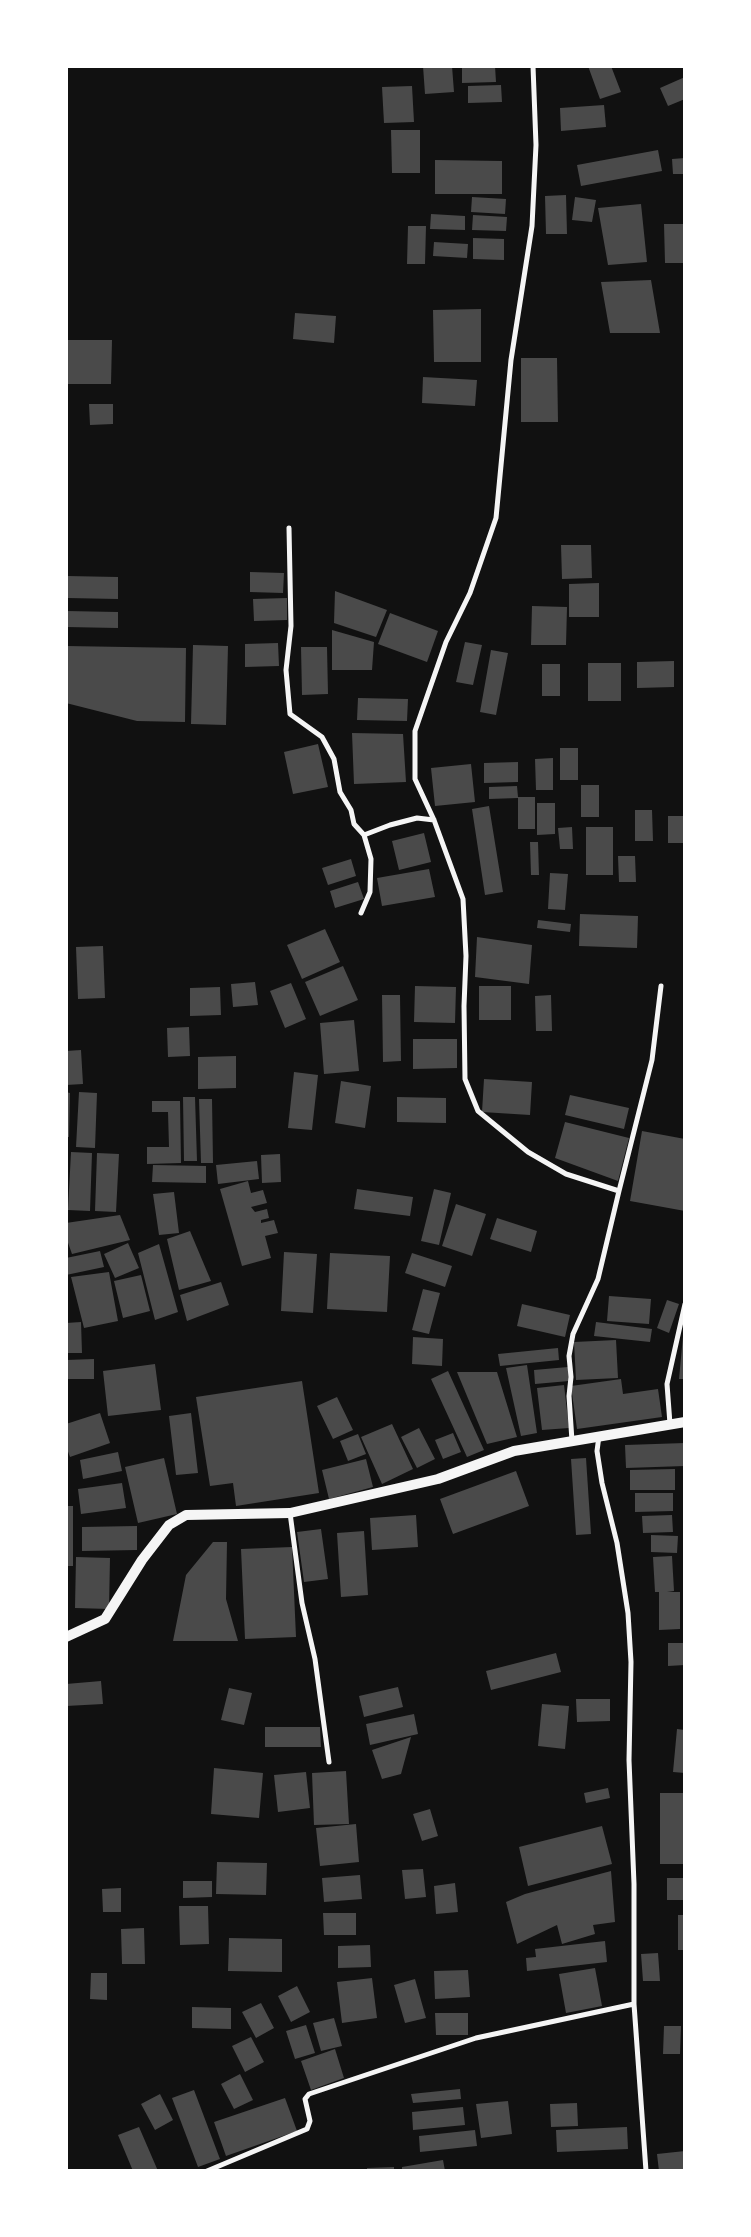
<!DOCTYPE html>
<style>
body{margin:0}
#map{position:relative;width:751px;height:2237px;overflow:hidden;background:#111;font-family:Poppins,sans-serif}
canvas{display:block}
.frame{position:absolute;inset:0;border:68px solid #fff;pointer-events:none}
</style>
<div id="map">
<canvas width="751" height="2237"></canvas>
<div class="frame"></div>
</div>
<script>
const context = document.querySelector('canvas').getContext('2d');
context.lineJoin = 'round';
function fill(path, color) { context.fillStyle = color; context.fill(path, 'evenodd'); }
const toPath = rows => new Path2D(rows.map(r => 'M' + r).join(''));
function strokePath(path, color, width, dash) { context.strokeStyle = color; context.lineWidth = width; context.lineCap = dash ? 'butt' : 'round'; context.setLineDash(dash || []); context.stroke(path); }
fill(toPath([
 [423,66,452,66,454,92,425,94],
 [462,66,495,66,496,82,462,83],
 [588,66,611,66,621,92,600,99],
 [685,77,685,99,668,106,660,88],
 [501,85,502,102,468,103,468,86],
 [412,86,414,122,384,123,382,87],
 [604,105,606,127,561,131,560,108],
 [391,130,420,130,420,173,392,173],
 [658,150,662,171,581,186,577,165],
 [685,158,685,174,673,174,672,159],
 [435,160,502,161,502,194,435,194],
 [566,195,567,234,546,234,545,196],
 [472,197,506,199,505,214,471,212],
 [575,197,596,200,592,222,572,220],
 [641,204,647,262,608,265,598,208],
 [431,214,465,216,465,230,430,229],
 [473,215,507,217,506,231,472,230],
 [664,224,685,224,685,263,665,263],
 [408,226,426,226,425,264,407,264],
 [473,238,504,239,504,260,473,259],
 [434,242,468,244,467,258,433,256],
 [651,280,660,333,610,333,601,282],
 [481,309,481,362,434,362,433,310],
 [295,313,336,316,334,343,293,339],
 [68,340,112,340,111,384,67,384],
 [521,358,557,358,558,422,521,422],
 [423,377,477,380,475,406,422,403],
 [89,404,113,404,113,424,90,425],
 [561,545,591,545,592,578,562,579],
 [250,572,284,573,283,593,250,592],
 [67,576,118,577,118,599,67,598],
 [599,583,599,617,569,617,569,584],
 [335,591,387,610,376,637,334,623],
 [287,598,287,620,254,621,253,599],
 [532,606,567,607,566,645,531,645],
 [66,611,118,612,118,628,66,627],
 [390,613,438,631,427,662,378,644],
 [332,630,374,642,372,670,332,670],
 [465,642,482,645,473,685,456,682],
 [278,643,279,666,245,667,245,644],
 [193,645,228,646,226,725,191,724],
 [66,646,186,648,185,722,137,721,66,703],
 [301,647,327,647,328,694,302,695],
 [491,650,508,653,496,715,480,712],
 [674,661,674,687,637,688,637,662],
 [588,663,621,663,621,701,588,701],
 [542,664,560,664,560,696,542,696],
 [358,698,408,699,407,721,357,720],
 [352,733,403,734,406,782,354,784],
 [318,744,328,787,293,794,284,752],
 [560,748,578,748,578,780,560,780],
 [553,758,553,790,536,790,535,759],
 [518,762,518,782,484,783,484,763],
 [471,764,475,802,435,806,431,768],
 [581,785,599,785,599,817,581,817],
 [517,786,518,797,535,797,535,829,518,829,518,798,489,799,489,787],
 [537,803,555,803,555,834,537,835],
 [489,806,503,892,485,895,472,809],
 [635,810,652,810,653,841,635,841],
 [668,816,685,816,685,843,668,843],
 [572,827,573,849,560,849,558,828],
 [586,827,613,827,613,875,586,875],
 [424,833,431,862,399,870,392,841],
 [530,842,538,842,539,875,531,875],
 [618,856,635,856,636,882,619,882],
 [351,859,356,876,328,885,322,868],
 [429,869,435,897,382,906,377,878],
 [550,873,568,874,565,910,548,909],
 [358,882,364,899,335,908,330,891],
 [580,914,638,916,637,948,579,946],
 [538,920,571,924,570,932,537,928],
 [325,929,340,962,302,979,287,945],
 [477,937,532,945,529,984,475,977],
 [103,946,105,998,78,999,76,947],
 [343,966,358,1000,320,1016,305,982],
 [255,982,258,1005,233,1007,231,984],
 [291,983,306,1019,285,1028,270,991],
 [415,986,456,987,455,1023,414,1022],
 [479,986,511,986,511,1020,479,1020],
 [220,987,221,1015,190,1016,190,988],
 [382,995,400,995,401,1061,383,1062],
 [551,995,552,1031,536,1031,535,996],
 [354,1020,359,1071,324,1074,320,1023],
 [189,1027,190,1056,168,1057,167,1028],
 [413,1039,457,1039,457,1068,413,1069],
 [81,1050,83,1084,66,1085,66,1051],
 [236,1056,236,1088,198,1089,198,1057],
 [294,1072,318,1075,312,1130,288,1128],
 [484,1079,532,1082,530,1115,482,1112],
 [341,1081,371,1086,365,1128,335,1123],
 [66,1092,70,1093,69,1137,66,1137],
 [79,1092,97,1093,95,1148,76,1147],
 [570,1095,629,1108,624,1129,565,1115],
 [183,1097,195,1097,197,1161,184,1161],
 [397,1097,446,1098,446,1123,397,1122],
 [199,1099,212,1099,213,1163,201,1163],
 [152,1101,180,1101,181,1163,147,1164,147,1147,169,1147,168,1112,152,1112],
 [565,1122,629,1138,618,1181,555,1158],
 [642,1131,685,1139,685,1211,630,1201],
 [71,1152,92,1153,90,1211,68,1210],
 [97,1153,119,1154,116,1212,95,1211],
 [280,1154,281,1182,262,1183,261,1155],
 [257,1161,259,1179,218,1184,216,1165],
 [153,1165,206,1166,206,1183,152,1182],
 [248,1181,251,1193,263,1190,267,1203,251,1207,255,1212,267,1209,269,1218,261,1220,261,1223,274,1220,278,1233,265,1236,271,1258,242,1266,220,1189],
 [357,1189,413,1197,410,1216,354,1209],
 [434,1189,451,1193,439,1245,421,1241],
 [174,1192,179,1233,159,1235,153,1194],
 [456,1204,486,1214,472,1256,442,1246],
 [120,1215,130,1240,72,1254,66,1237,66,1223],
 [497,1218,537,1231,531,1252,490,1239],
 [190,1231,211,1281,179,1290,167,1239],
 [128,1243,139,1268,115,1278,104,1254],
 [159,1244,178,1312,155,1320,138,1253],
 [100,1251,104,1267,66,1275,66,1258],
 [284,1252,317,1254,313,1313,281,1311],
 [330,1253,390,1256,387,1312,327,1309],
 [412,1253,452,1266,445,1287,405,1273],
 [109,1272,118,1321,84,1328,71,1277],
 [141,1275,150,1311,123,1318,114,1281],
 [221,1282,229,1305,187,1321,180,1295],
 [423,1289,440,1293,429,1334,412,1330],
 [609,1296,651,1299,649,1324,607,1321],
 [667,1300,679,1304,669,1333,657,1328],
 [522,1304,570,1315,565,1337,517,1326],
 [81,1322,82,1353,66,1353,66,1323],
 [596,1322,652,1329,650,1342,594,1336],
 [683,1336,685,1336,685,1379,679,1379],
 [413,1337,443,1339,442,1366,412,1364],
 [616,1340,618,1378,576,1380,574,1342],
 [558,1348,559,1360,500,1366,498,1354],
 [94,1359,94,1379,66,1379,66,1360],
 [155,1364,161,1410,108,1416,103,1371],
 [527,1365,537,1433,521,1436,506,1368],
 [568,1367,569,1381,535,1384,534,1370],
 [448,1371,484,1450,467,1457,431,1379],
 [457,1372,497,1372,517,1437,487,1444],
 [621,1379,623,1394,658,1389,662,1417,577,1429,571,1386],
 [302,1381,319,1493,236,1506,233,1483,210,1486,196,1397],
 [564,1385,569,1428,542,1430,537,1388],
 [337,1397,353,1430,333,1439,317,1406],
 [100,1413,110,1443,70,1457,66,1446,66,1424],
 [191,1413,198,1473,176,1475,169,1416],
 [392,1424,413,1469,382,1484,361,1437],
 [419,1428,435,1459,417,1468,401,1437],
 [453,1433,461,1452,443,1459,435,1440],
 [358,1434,366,1454,348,1461,340,1441],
 [685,1443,685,1466,626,1468,625,1445],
 [118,1452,122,1471,83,1479,80,1460],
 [164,1458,177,1514,138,1523,125,1467],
 [586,1458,591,1534,576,1535,571,1459],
 [366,1459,373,1487,329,1499,322,1470],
 [675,1469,675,1490,630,1490,630,1470],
 [516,1471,529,1506,453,1534,440,1499],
 [122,1483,126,1508,81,1514,78,1489],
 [635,1493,673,1493,673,1511,635,1512],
 [66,1506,73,1506,73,1566,66,1566],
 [416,1515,418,1547,372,1550,370,1518],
 [672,1515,673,1532,643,1533,642,1516],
 [137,1526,137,1550,82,1551,82,1527],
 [321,1529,328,1579,304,1582,297,1532],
 [364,1531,368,1595,341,1597,337,1533],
 [651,1535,678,1536,677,1553,651,1552],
 [213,1542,227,1542,226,1599,238,1641,173,1641,186,1575],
 [292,1547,296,1637,245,1639,241,1549],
 [672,1556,674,1591,667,1592,680,1592,680,1629,659,1630,659,1592,655,1592,653,1557],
 [76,1557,110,1558,109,1609,75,1608],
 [668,1643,685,1643,685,1665,668,1666],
 [556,1653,561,1672,491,1690,486,1671],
 [101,1681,103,1704,66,1706,66,1684],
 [398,1687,403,1707,364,1717,359,1696],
 [229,1688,252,1693,244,1725,221,1720],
 [576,1699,610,1699,610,1721,577,1722],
 [542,1704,569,1706,565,1749,538,1746],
 [414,1714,418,1734,370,1745,366,1724],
 [265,1727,320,1727,321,1747,265,1747],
 [677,1729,685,1730,685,1773,673,1772],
 [411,1737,401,1774,382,1779,372,1750],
 [214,1768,263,1773,259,1818,211,1814],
 [346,1771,349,1824,314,1825,312,1773],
 [306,1772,310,1808,278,1812,274,1775],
 [608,1788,610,1798,586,1803,584,1793],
 [660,1793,685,1793,685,1864,660,1864],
 [430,1809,438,1836,422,1841,413,1814],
 [356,1824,359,1862,320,1866,316,1828],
 [602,1826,612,1864,528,1886,519,1847],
 [217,1862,267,1863,266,1895,216,1894],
 [423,1869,426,1897,405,1899,402,1870],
 [611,1871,615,1922,593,1925,595,1934,562,1944,557,1925,517,1944,506,1902,525,1894],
 [360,1875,362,1899,324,1902,322,1878],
 [667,1878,685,1878,685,1900,667,1900],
 [183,1881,212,1881,212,1897,183,1898],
 [455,1883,458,1912,436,1914,434,1886],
 [121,1888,121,1912,103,1912,102,1889],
 [179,1906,208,1906,209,1944,180,1945],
 [323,1913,356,1913,356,1935,324,1935],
 [678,1915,685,1915,685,1950,678,1950],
 [144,1928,145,1964,122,1964,121,1929],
 [229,1938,282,1939,282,1972,228,1971],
 [605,1941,607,1962,527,1971,526,1958,536,1957,535,1949],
 [370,1945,371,1967,338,1968,338,1946],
 [658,1953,660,1981,643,1981,641,1954],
 [595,1968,602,2006,566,2013,559,1974],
 [468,1970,470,1997,435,1999,434,1971],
 [91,1973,107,1973,107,2000,90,1999],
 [372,1978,377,2018,342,2023,337,1982],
 [415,1979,426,2018,405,2023,394,1985],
 [297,1986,310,2012,291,2022,278,1996],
 [261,2003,274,2028,256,2038,242,2012],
 [192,2007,231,2008,231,2029,192,2028],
 [435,2013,468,2013,468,2035,436,2035],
 [334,2018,342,2046,321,2051,313,2023],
 [306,2025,315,2053,295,2059,286,2031],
 [664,2026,681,2026,680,2054,663,2054],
 [251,2037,264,2062,245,2072,232,2046],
 [335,2049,344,2078,311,2090,301,2061],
 [240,2074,253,2100,234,2109,221,2084],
 [460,2089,461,2099,413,2103,411,2094],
 [194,2090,220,2159,198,2167,172,2098],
 [160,2094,173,2120,155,2130,141,2104],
 [285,2098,297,2131,226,2156,214,2122],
 [508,2101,512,2134,481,2138,476,2104],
 [577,2103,578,2126,551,2127,550,2104],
 [463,2107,465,2125,413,2130,412,2112],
 [139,2127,158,2171,133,2171,118,2135],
 [627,2127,628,2149,557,2152,556,2130],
 [475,2130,477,2146,420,2152,419,2136],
 [685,2151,685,2171,659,2171,657,2154],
 [443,2160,445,2171,402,2171,402,2167],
 [394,2167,394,2171,367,2171,367,2168]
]), '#4a4a4a');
strokePath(toPath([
 [533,66,536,145,532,226,511,360,496,518,470,593,446,642,415,731,415,779,434,820,463,899,466,956,464,1006,465,1079,478,1111,528,1152,566,1174,619,1191,598,1279,573,1334,569,1356,571,1377,569,1396,572,1441],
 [289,528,291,626,286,670,290,714,322,737,334,759,340,792,351,810,354,824,364,835],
 [361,913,370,892,371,859,364,835,390,825,417,818,434,820],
 [619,1191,652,1060,661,986],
 [670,1424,667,1384,685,1304],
 [599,1436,597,1451,602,1483,617,1543,628,1613,631,1662,629,1760,634,1884,634,2004,646,2171],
 [290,1513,302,1603,315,1659,329,1762],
 [207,2171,307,2129,310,2121,305,2099,309,2094,476,2038,634,2004]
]), '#f5f5f5', 5);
strokePath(toPath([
 [66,1637,105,1619,142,1560,169,1525,186,1515,290,1513,438,1479,514,1451,685,1422]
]), '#f5f5f5', 10);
</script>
